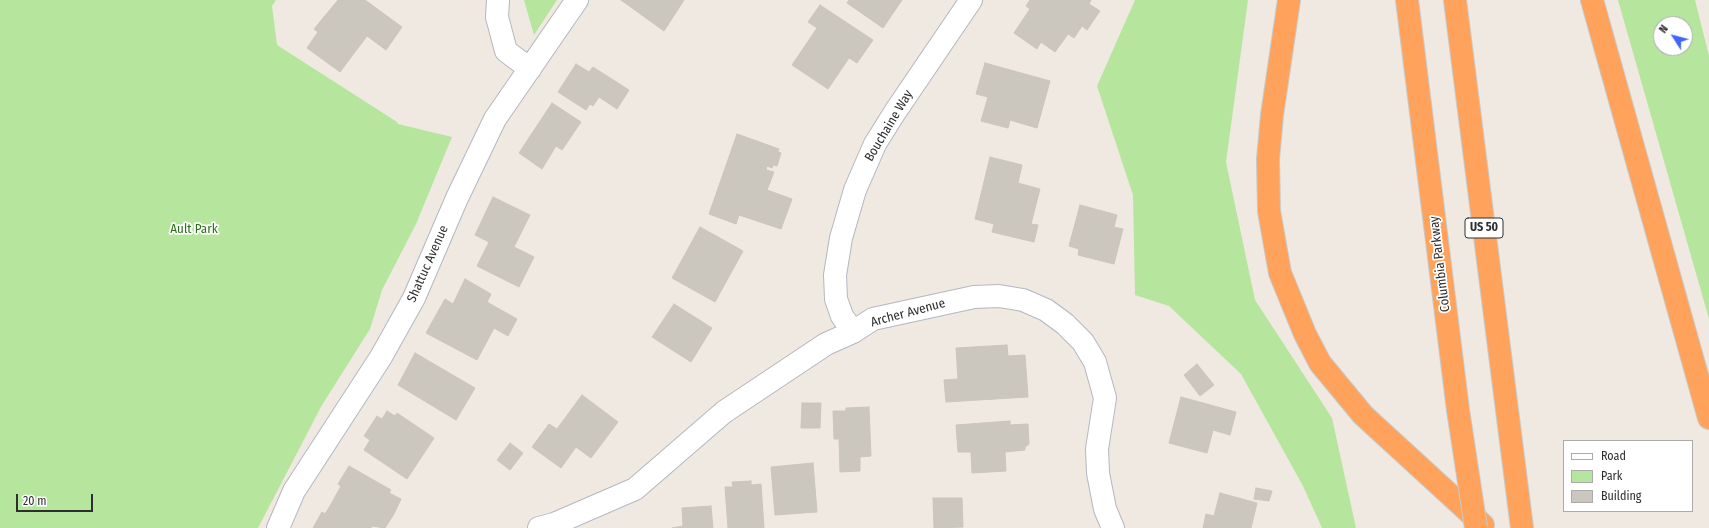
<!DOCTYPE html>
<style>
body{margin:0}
#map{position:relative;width:1709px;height:528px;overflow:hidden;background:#efe9e1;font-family:"Fira Sans Condensed",sans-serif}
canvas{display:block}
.legend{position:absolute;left:1563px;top:440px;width:130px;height:72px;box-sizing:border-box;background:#fff;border:1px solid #ababab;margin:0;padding:5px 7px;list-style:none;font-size:12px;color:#2e2e2e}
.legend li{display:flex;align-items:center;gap:8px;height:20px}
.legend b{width:20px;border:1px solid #ababab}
.north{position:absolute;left:1653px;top:16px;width:40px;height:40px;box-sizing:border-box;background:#fff;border:1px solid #ababab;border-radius:50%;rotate:306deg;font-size:11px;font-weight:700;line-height:16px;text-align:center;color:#2e2e2e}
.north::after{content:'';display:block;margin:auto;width:14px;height:18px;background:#4264fb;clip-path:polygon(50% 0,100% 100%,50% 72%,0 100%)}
.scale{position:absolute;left:16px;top:494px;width:77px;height:18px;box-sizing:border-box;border:2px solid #2e2e2e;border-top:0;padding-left:5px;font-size:12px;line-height:14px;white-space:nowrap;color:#2e2e2e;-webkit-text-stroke:3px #fff;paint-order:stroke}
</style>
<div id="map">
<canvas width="1709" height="528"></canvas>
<ul class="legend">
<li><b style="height:5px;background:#fff"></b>Road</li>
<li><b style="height:11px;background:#b6e59e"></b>Park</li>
<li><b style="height:11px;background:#cbc7bf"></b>Building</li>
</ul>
<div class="north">N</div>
<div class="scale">20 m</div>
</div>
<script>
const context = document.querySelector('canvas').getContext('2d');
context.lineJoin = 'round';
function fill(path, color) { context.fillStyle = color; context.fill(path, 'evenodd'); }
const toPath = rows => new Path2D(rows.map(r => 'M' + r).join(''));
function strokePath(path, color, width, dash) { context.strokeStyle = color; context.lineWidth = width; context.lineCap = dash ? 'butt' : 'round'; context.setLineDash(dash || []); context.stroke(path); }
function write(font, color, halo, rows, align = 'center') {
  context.font = font + ' "Fira Sans Condensed",sans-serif'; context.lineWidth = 3.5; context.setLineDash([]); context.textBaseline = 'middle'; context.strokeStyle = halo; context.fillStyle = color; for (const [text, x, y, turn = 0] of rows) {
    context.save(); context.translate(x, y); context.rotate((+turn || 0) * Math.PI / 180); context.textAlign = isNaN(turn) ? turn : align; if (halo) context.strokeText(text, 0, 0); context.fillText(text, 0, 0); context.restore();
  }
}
fill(toPath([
 [0,0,276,0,272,6,277,45,397,122,398,124,452,137,416,224,382,290,370,329,322,405,258,528,0,528],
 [524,0,557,0,534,35],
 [1135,0,1248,0,1226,162,1255,300,1332,418,1356,528,1322,528,1303,486,1241,374,1169,306,1135,295,1133,195,1097,86],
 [1618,0,1695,0,1709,56,1709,319],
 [1661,24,1685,24,1685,48,1661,48]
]), '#b6e59e');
const building = toPath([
 [338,0,365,0,402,27,386,50,367,36,340,72,307,48,318,32,314,29,338,0],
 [621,0,684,0,664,31,621,0],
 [902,0,883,28,847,3,849,0,902,0],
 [1030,0,1091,0,1089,4,1100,11,1087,30,1082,26,1074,38,1068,34,1055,52,1041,42,1037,49,1014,33,1030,9,1026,6,1030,0],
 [820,5,873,40,857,63,849,58,828,89,792,65,817,28,808,22,820,5],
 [985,63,1050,81,1037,128,1010,120,1008,128,981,121,988,97,976,94,985,63],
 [576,64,589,72,593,67,629,90,617,109,599,97,593,106,590,104,586,110,558,92,576,64],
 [552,103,581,122,562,150,556,146,542,169,519,153,552,103],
 [737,134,779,149,778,152,781,153,777,166,773,165,772,168,767,166,766,170,774,172,767,190,792,199,781,229,739,215,736,224,709,214,737,134],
 [990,157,1022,165,1018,183,1040,189,1031,224,1038,225,1034,242,992,232,994,224,975,219,990,157],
 [493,197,530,215,514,247,534,257,519,287,477,266,489,242,475,235,493,197],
 [1080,205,1117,215,1114,227,1123,229,1114,264,1078,255,1079,249,1069,246,1080,205],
 [700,227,743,251,715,302,672,278,700,227],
 [465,279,491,294,487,302,517,319,508,336,494,328,477,360,426,333,445,299,453,304,465,279],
 [674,304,712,328,691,362,652,337,674,304],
 [1007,345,1008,356,1025,355,1028,397,946,402,944,380,958,379,956,348,1007,345],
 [415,353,475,388,456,420,398,385,415,353],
 [1197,364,1214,385,1200,396,1184,375,1197,364],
 [582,395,618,422,591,458,576,447,561,468,532,447,549,424,557,429,582,395],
 [1181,397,1236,412,1230,435,1213,430,1207,453,1169,443,1181,397],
 [802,403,821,403,820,428,801,428,802,403],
 [869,407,871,456,860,457,860,471,840,472,839,439,834,439,833,411,846,411,846,408,869,407],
 [387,411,395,416,397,413,434,438,407,479,364,450,370,440,364,436,377,416,382,419,387,411],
 [1010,421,1010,425,1028,424,1029,444,1025,447,1025,450,1005,452,1006,471,972,473,971,452,958,452,956,425,1010,421],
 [510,443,523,453,510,470,497,460,510,443],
 [813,463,817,512,775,515,771,467,813,463],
 [349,466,391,490,389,493,401,499,394,514,385,528,372,526,371,528,313,528,322,512,325,514,330,506,341,486,338,484,349,466],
 [751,481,751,485,761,484,764,528,728,528,725,487,733,487,732,482,751,481],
 [1256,488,1272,491,1269,501,1254,499,1256,488],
 [1220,493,1257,503,1251,528,1203,528,1206,514,1214,516,1220,493],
 [933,498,962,498,963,527,934,528,933,498],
 [711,506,713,528,672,528,683,526,682,508,711,506]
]);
fill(building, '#cbc7bf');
strokePath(building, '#cbc5ba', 1);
const minor = toPath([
 [498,0,497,17,506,51,530,69],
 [853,332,842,316,836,299,835,275,841,238,855,190,875,144,895,112,971,0],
 [278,528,294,491,381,357,414,298,457,198,495,119,577,0],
 [539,528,554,524,635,489,724,412,826,344,853,332,873,319,974,297,999,296,1023,300,1046,310,1065,324,1083,342,1095,362,1105,398,1097,449,1098,473,1105,509,1113,528]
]);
const highway = toPath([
 [1289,0,1272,115,1268,159,1269,211,1280,273,1305,334,1320,363,1363,415,1483,525],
 [1407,0,1458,410],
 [1455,0,1522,528],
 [1592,0,1709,418]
]);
strokePath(minor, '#b4b7c1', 24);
strokePath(highway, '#c9c9c9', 24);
strokePath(minor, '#fff', 22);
strokePath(highway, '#ffa35c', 22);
const highwayBridge = toPath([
 [1458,410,1476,528]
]);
strokePath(highwayBridge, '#c9c9c9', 24, []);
strokePath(highwayBridge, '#ffa35c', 22);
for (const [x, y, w] of [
 [1484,228,38]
]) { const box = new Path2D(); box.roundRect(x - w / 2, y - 10, w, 20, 3); context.fillStyle = '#fff'; context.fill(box); strokePath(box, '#2e2e2e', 1); }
write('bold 12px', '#2e2e2e', null, [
 ["US 50",1484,228]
]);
write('13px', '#2e2e2e', '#fff', [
 ["Bouchaine Way",889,126,-59],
 ["Shattuc Avenue",428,264,-66],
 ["Columbia Parkway",1440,264,-97],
 ["Archer Avenue",908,313,-15]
]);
write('13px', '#2c6e1b', '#fff', [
 ["Ault Park",194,229]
]);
</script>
